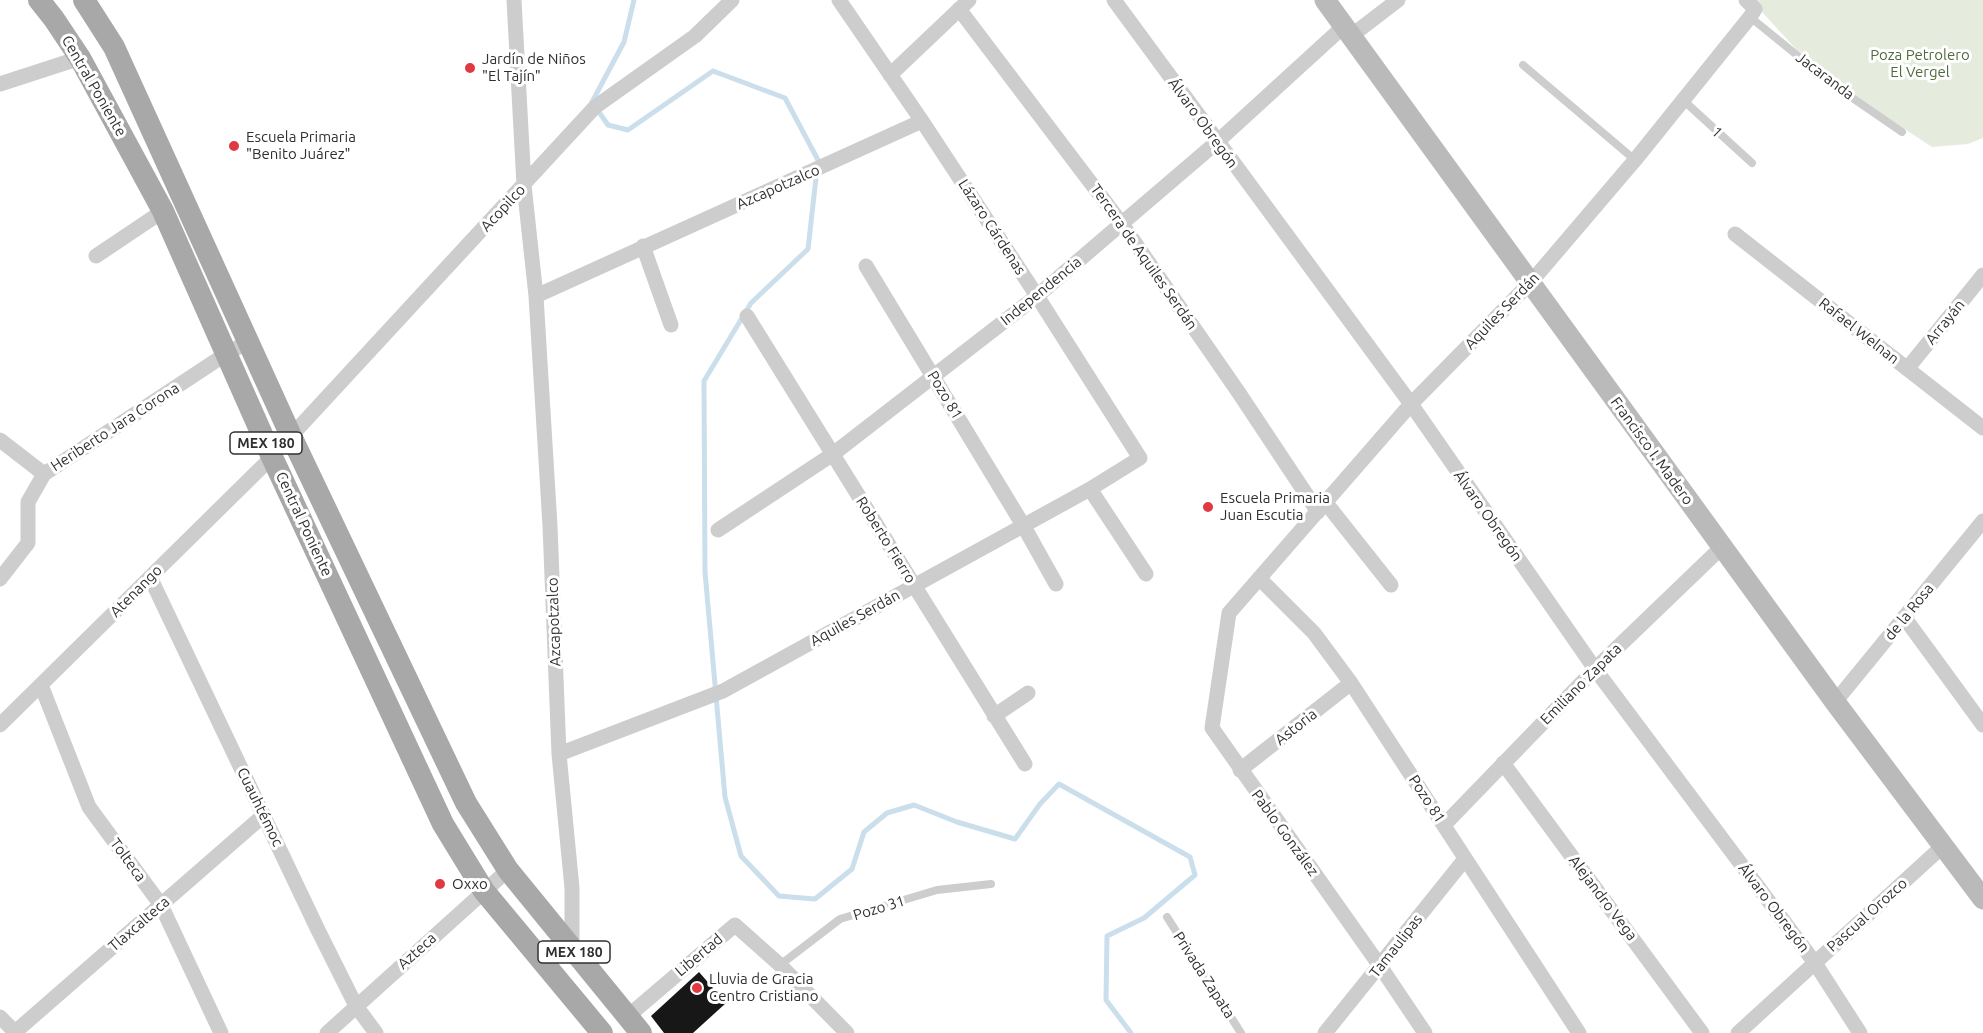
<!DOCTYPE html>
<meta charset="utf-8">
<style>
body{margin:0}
canvas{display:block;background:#fff}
</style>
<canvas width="1983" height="1033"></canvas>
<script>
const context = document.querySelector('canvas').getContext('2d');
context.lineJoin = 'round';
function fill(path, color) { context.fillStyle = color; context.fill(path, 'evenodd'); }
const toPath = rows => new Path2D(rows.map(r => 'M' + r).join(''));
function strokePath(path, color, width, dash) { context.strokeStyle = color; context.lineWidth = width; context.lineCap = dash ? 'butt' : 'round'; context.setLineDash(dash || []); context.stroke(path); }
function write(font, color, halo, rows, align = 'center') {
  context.font = font + ' Ubuntu,sans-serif'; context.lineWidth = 6; context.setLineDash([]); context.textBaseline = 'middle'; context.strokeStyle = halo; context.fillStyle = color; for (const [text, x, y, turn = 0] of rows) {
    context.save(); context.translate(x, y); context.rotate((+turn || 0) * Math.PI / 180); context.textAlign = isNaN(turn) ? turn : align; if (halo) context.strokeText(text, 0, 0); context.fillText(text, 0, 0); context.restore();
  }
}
fill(toPath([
 [1751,0,1983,0,1983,138,1968,144,1932,147,1862,101,1795,48]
]), '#e5ecde');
strokePath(toPath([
 [634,0,624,42,592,102,608,125,628,130,713,71,785,98,818,160,808,249,751,303,704,381,705,572,725,797,741,856,779,896,815,899,852,869,864,832,887,813,914,805,957,822,1015,839,1040,804,1059,784,1190,857,1195,875,1144,918,1107,936,1106,1000,1131,1033]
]), '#cbdeeb', 5);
fill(toPath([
 [699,972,726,1003,693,1033,664,1033,651,1016]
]), '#171717');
strokePath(toPath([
 [1750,17,1835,86,1902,132],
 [1523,65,1635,160],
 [1683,100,1752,163],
 [1167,917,1241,1033],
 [780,965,840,919,937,890,991,884]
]), '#cdcdcd', 8);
strokePath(toPath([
 [514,0,524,185,536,296,550,526,559,754,572,888,572,949],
 [1114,0,1411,404,1595,669,1815,963,1860,1033],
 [959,9,1122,224,1239,393,1318,512],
 [1351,36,1398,0],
 [890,75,969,0],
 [0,84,80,58],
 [1735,234,1983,428],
 [643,246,671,325],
 [96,256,163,211],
 [866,266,1023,525,1056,584],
 [536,296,922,121],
 [747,316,1025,764],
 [1907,369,1983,275],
 [291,436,595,107,695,36,732,0],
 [0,440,44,474],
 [1090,489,1146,574],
 [1326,503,1391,585],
 [718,530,833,454,1037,296,1217,142,1344,26],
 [150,577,318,930,356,1006,376,1033],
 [1259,578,1314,633,1351,683,1579,1033],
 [0,579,28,543,28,502,44,474,226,354,248,342],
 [1904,617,1983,725],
 [41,685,89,807,161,905,221,1033],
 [1835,702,1983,521],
 [994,716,1028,693],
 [0,725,272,457],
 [559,754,723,691,1090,489,1140,458,1037,296,922,121,839,0],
 [1503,763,1702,1033],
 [1240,770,1351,683],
 [1444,825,1595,669,1722,547],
 [0,1017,16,1033],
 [627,1017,735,925,780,965,847,1033],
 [14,1033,264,815],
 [327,1033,508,870],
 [1325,1033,1465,859],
 [1425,1033,1380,966,1212,728,1229,613,1411,404,1531,282,1635,160,1750,17,1755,9,1746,0],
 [1738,1033,1943,846]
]), '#cdcdcd', 15);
strokePath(toPath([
 [1325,0,1835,702,1983,899]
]), '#bababa', 21);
strokePath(toPath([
 [39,0,54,19,80,58,163,211,272,457,443,824,484,891,602,1033],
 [84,0,114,47,291,436,466,803,508,870,641,1033]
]), '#a8a8a8', 22);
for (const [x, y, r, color] of [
 [470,68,6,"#df3942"],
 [234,146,6,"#df3942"],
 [1208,507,6,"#df3942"],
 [440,884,6,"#df3942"],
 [697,988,6,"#df3942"]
]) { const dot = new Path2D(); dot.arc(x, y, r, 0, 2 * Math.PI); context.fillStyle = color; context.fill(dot); strokePath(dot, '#fff', 2); }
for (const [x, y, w] of [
 [266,443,72],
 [574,952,72]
]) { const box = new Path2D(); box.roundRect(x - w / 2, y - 11, w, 22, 4.5); context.fillStyle = '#fff'; context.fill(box); strokePath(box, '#303030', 1.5); }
write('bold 14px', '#303030', null, [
 ["MEX 180",266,443],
 ["MEX 180",574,952]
]);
write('15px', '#526a3e', '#fff', [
 ["Poza Petrolero",1920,55],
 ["El Vergel",1920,72]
]);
write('15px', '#303030', '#fff', [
 ["Jardín de Niños",482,59],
 ["\"El Tajín\"",482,76],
 ["Escuela Primaria",246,137],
 ["\"Benito Juárez\"",246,154],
 ["Escuela Primaria",1220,498],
 ["Juan Escutia",1220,515],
 ["Oxxo",452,884],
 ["Lluvia de Gracia",709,979],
 ["Centro Cristiano",709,996]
], 'left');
write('15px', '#303030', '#fff', [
 ["Jacaranda",1825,76,37],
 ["Central Poniente",94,86,60],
 ["Álvaro Obregón",1203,123,54],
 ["1",1717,132,44],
 ["Azcapotzalco",778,187,-24],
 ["Acopilco",503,208,-47],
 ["Lázaro Cárdenas",992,227,57],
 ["Tercera de Aquiles Serdán",1144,257,55],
 ["Independencia",1041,291,-39],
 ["Aquiles Serdán",1502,311,-46],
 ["Arrayán",1945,322,-51],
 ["Rafael Welnan",1859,331,38],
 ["Pozo 81",945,395,59],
 ["Heriberto Jara Corona",115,427,-33],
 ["Francisco I. Madero",1652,451,54],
 ["Álvaro Obregón",1488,516,55],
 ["Central Poniente",304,524,65],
 ["Roberto Fierro",886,540,58],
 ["Atenango",136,591,-45],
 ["de la Rosa",1909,612,-51],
 ["Aquiles Serdán",855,618,-29],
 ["Azcapotzalco",554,622,-92],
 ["Emiliano Zapata",1581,684,-45],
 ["Astoria",1296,727,-38],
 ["Pozo 81",1427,799,57],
 ["Cuauhtémoc",260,807,64],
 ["Pablo González",1285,833,54],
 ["Tolteca",128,860,54],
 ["Alejandro Vega",1603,898,53],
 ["Pozo 31",879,908,-17],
 ["Álvaro Obregón",1774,908,53],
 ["Pascual Orozco",1867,915,-42],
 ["Tlaxcalteca",139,924,-41],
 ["Tamaulipas",1396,946,-52],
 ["Azteca",417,951,-42],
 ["Libertad",699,955,-40],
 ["Privada Zapata",1204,975,57]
]);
</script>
